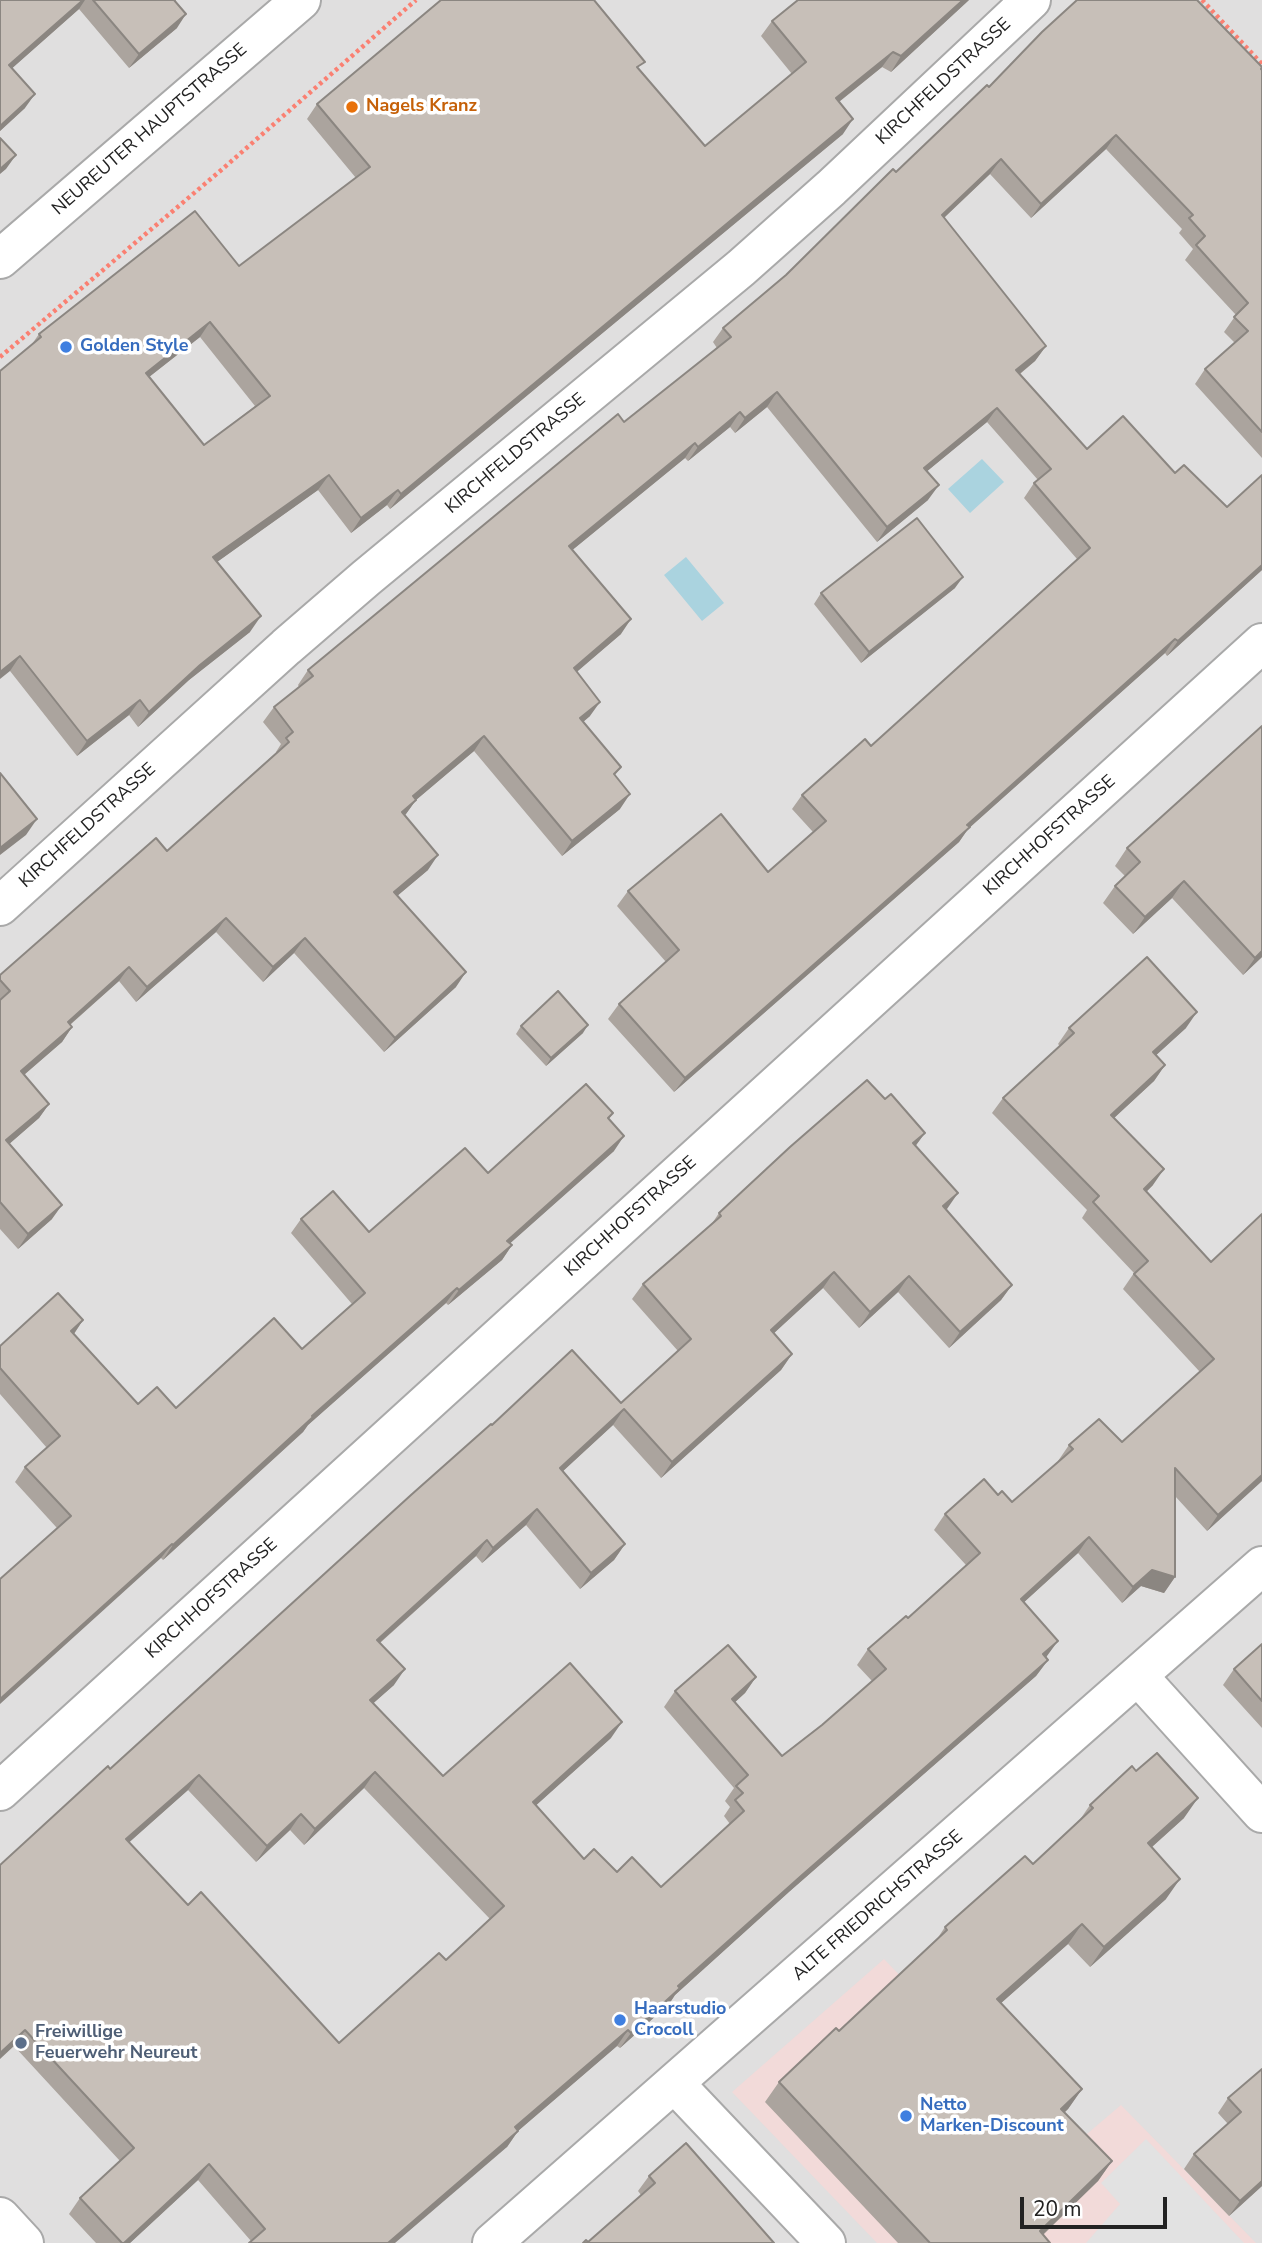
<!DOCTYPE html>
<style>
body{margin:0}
#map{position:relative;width:1262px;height:2243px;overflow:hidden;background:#f2efe9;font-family:"Nunito Sans",sans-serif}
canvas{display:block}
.scale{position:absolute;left:1020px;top:2197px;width:147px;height:32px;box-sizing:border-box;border:4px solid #222;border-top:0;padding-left:9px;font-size:21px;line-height:24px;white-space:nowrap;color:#222;-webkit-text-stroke:5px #fff;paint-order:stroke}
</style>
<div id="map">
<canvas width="1262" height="2243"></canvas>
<div class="scale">20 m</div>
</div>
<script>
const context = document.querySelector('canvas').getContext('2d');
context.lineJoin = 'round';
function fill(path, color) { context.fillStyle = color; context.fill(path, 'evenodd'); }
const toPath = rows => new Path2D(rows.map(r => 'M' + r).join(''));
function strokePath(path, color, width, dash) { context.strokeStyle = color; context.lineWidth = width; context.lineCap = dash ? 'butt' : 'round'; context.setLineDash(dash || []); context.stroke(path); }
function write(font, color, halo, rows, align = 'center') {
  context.font = font + ' "Nunito Sans",sans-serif'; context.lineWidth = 7; context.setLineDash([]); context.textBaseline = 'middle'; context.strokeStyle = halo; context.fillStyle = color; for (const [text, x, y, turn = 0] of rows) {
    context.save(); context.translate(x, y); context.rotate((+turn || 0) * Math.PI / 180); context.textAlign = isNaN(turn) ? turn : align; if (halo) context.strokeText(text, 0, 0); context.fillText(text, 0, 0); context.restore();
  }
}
fill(toPath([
 [0,0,1262,0,1262,2243,0,2243]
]), '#e0dfdf');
fill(toPath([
 [884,1959,1068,2150,1121,2105,1256,2243,877,2243,732,2092]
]), '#f2dad9');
fill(toPath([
 [1146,2139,1244,2243,1086,2243,1120,2204,1101,2183]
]), '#e2e2e2');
fill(toPath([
 [982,459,1004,482,970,513,948,489],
 [686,557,724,603,702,621,664,575]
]), '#aad3df');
const minor = toPath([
 [0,259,301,0],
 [0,906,286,647,366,578,741,268,831,188,1031,0],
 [1138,1676,1262,1813],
 [0,1791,1262,643],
 [675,2084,826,2243],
 [0,2217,24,2243],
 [492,2243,1262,1566]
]);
strokePath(minor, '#a9a9a9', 42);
strokePath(toPath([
 [1202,0,1262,64],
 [0,357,219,172,416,0]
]), '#fa8072', 4.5, [3.5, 3.5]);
strokePath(minor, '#fff', 38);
fill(toPath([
 [0,0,176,0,177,28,129,68,79,9,12,68,25,108,0,131],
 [969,0,891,72,882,67,839,102,843,134,390,509,387,505,351,533,318,490,217,562,250,632,189,680,138,727,129,715,77,756,10,671,30,347,39,334,239,266,356,178,307,119,317,104,640,70,705,146,792,74,761,36,772,21],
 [200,337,255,406,204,445,149,377],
 [1261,69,1262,70,1262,458,1195,384,1205,369,1235,343,1224,332,1236,315,1185,260,1193,249,1179,233,1182,229,1106,149,1031,218,990,174,944,218,1046,346,1035,361,1020,374,1087,449,1175,473,1227,507,1262,475,1262,570,1167,656,1165,653,968,829,959,842,674,1092,608,1019,619,1004,666,962,617,906,628,891,768,872,813,832,792,809,802,795,871,746,1077,559,1024,498,1034,483,1038,480,987,422,927,471,928,500,877,542,767,407,735,433,730,427,688,461,685,458,572,550,621,634,577,671,590,716,583,722,621,767,615,775,620,809,562,856,474,751,416,800,405,815,428,870,397,896,456,987,384,1052,294,953,263,982,216,932,136,1002,119,981,70,1025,72,1027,62,1042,24,1075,49,1104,39,1118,9,1144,52,1219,18,1249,0,1229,0,975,167,851,276,753,276,752,281,744,263,722,274,707,299,687,298,685,308,670,624,422,717,348,713,342,723,328,786,275,989,87],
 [955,588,861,663,814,604,821,593],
 [1262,726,1262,957,1243,975,1172,898,1133,934,1103,903,1115,886,1125,876,1115,866,1127,848],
 [521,1026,583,1033,546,1066,516,1034],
 [1069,1028,1186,1028,1156,1055,1165,1065,1154,1081,1114,1118,1153,1185,1146,1192,1262,1481,1207,1531,1175,1496,1175,1577,1164,1593,1141,1586,1122,1603,1078,1553,1024,1602,1047,1656,1046,1658,1048,1660,1036,1676,790,1891,675,1995,669,2004,620,2048,617,2046,518,2131,507,2147,251,2241,198,2180,130,2243,96,2243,69,2214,80,2198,120,2161,14,2046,110,1769,492,1425,621,1403,678,1351,632,1299,643,1284,711,1225,719,1213,885,1099,925,1133,915,1146,946,1210,1012,1285,1001,1300,949,1348,898,1292,859,1328,823,1288,774,1333,792,1354,781,1370,661,1478,613,1425,563,1471,625,1544,614,1560,580,1589,526,1525,482,1563,476,1556,380,1643,394,1685,373,1703,443,1776,611,1738,536,1805,584,1859,617,1872,661,1887,730,1824,724,1816,730,1807,725,1801,734,1788,664,1707,675,1691,756,1677,745,1693,735,1702,782,1756,822,1725,872,1681,857,1665,868,1649,908,1618,966,1565,934,1530,945,1514,998,1495,1012,1502,1059,1462,1058,1461,1069,1445,1122,1442,1200,1372,1123,1289,1134,1273,1082,1218,1087,1210,992,1113,1003,1098,1060,1046,1058,1044],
 [364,1788,490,1919,446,1960,339,2043,188,1905,129,1842,188,1790,256,1862,290,1830,304,1845],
 [613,1113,609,1119,614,1151,510,1243,512,1245,502,1260,448,1305,446,1303,308,1425,303,1432,163,1560,161,1558,57,1528,15,1482,25,1467,47,1448,0,1394,0,1346,83,1320,74,1334,138,1404,176,1408,302,1349,352,1304,291,1233,301,1219,369,1232,488,1173],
 [1262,1644,1262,1728,1223,1685,1234,1669],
 [1090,1805,1184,1818,1152,1847,1166,1899,1090,1967,1068,1944,1001,2003,1082,2089,1068,2109,1064,2113,1112,2161,1098,2181,1043,2235,1050,2243,898,2243,765,2102,779,2082,839,2031,937,1939,945,1927,1033,1864,1079,1821],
 [1262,2069,1262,2186,1229,2216,1184,2169,1194,2154,1228,2124,1218,2113,1228,2098],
 [649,2176,774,2243,588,2242,641,2195,638,2191]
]), '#aba49e');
fill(toPath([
 [83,0,85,0,79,9,0,79,9,65],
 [963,0,969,0,891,72,901,56],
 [186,14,177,28,129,68,139,54],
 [893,52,882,67,825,113,836,98],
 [35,94,25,108,0,131,0,126],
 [853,119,843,134,390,509,401,494],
 [1116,135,1106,149,1031,218,1041,204],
 [16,155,6,169,0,174,0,169],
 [1001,159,990,174,931,230,942,215],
 [210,322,200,337,135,388,146,373],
 [1046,346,1035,361,1006,385,1016,370],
 [777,392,767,407,735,433,745,418],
 [997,408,987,422,914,482,924,468],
 [740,412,730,427,688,461,698,447],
 [695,443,685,458,559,561,569,546],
 [329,475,318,490,203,572,213,557],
 [939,485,928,500,877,542,887,527],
 [398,490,387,505,351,533,361,518],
 [1262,565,1262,570,1167,656,1178,641],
 [963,577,955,588,861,663,869,652],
 [261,616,250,632,189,680,138,727,149,712,200,665],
 [631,619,621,634,564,683,574,668],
 [1175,639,1165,653,968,829,959,842,674,1092,685,1078],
 [20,656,10,671,0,679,0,672],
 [140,700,129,715,77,756,87,741],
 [600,702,590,716,570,733,580,718],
 [484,736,474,751,416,800,406,814,391,826,413,796],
 [630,794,620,809,562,856,572,841],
 [37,819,26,835,0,855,0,848],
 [438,855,428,870,384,907,394,892],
 [1184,881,1172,898,1133,934,1145,917],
 [226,918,216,932,136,1002,147,987],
 [305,938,294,953,263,982,273,967],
 [1262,951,1262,957,1243,975,1255,958],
 [129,967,119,981,57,1036,68,1022],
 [466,972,456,987,384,1052,395,1038],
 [1197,1012,1186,1028,1142,1068,1153,1052],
 [588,1025,583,1033,546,1066,551,1058],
 [72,1027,62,1042,11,1086,21,1071],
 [1165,1065,1154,1081,1100,1131,1111,1115],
 [49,1104,39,1118,0,1152,6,1140],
 [925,1133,914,1148,913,1143],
 [624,1136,614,1151,497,1255,507,1241],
 [1164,1169,1153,1185,1133,1205,1144,1189],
 [958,1193,947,1209,932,1222,943,1206],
 [62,1205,52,1219,18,1249,28,1234],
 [512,1245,502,1260,448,1305,459,1290],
 [834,1272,823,1288,760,1346,771,1330],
 [909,1276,898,1292,859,1328,870,1312],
 [1012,1285,1001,1300,949,1348,960,1332],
 [457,1288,446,1303,308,1425,303,1432,163,1560,173,1545,312,1416],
 [83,1320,73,1335,71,1331],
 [792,1354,781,1370,661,1478,672,1462],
 [624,1409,613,1425,549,1484,560,1468],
 [1262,1475,1262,1481,1207,1531,1218,1515],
 [537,1509,526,1525,482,1563,493,1548],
 [1089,1537,1078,1553,1010,1615,1021,1599],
 [487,1540,476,1556,366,1655,377,1640],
 [172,1544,161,1558,0,1704,0,1699],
 [625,1544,614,1560,580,1589,591,1573],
 [1152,1570,1175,1577,1164,1593,1141,1586,1122,1603,1133,1587],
 [1058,1641,1047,1656,1032,1670,1043,1654],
 [1048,1660,1036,1676,790,1891,675,1995,669,2004,620,2048,631,2033,678,1986,801,1876],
 [405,1669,394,1685,359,1716,370,1700],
 [756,1677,745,1693,721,1715,732,1699],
 [622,1722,611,1738,522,1818,533,1802],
 [375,1772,364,1788,304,1845,315,1829],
 [199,1775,188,1790,115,1855,126,1839],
 [1198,1798,1184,1818,1134,1863,1148,1843],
 [301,1814,290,1830,256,1862,267,1846],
 [1180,1879,1166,1899,1090,1967,1104,1947],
 [1082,1924,1068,1944,983,2019,997,1999],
 [25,2030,14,2046,0,2059,0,2053],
 [628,2030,617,2046,504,2143,515,2127],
 [1082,2089,1068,2109,1047,2129,1061,2109],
 [518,2131,507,2147,395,2243,388,2243],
 [1112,2161,1098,2181,1034,2243,1040,2231],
 [209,2164,198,2180,130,2243,124,2243],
 [1262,2181,1262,2186,1229,2216,1240,2201]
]), '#8b8681');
const building = toPath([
 [0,0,83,0,9,65,35,94,0,126,0,0],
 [93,0,174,0,186,14,139,54,93,0],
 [441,0,594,0,645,62,637,67,705,146,806,62,772,21,798,0,963,0,901,56,893,52,836,98,853,119,401,494,398,490,361,518,329,475,213,557,261,616,200,665,149,712,140,700,87,741,20,656,0,672,0,371,41,337,39,334,195,211,239,266,370,167,317,104,441,0],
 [210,322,270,396,204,445,146,373,210,322],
 [1077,0,1197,0,1262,67,1261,69,1262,70,1262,432,1205,369,1248,331,1234,317,1248,303,1196,245,1205,236,1189,218,1193,215,1116,135,1041,204,1001,159,942,215,1046,346,1016,370,1087,449,1123,416,1175,473,1184,465,1227,507,1262,475,1262,565,1178,641,1175,639,967,825,970,827,685,1078,619,1004,679,950,628,891,721,814,768,872,826,821,802,795,865,739,871,746,1090,548,1034,483,1051,469,997,408,924,468,939,485,887,527,777,392,745,418,740,412,698,447,695,443,569,546,631,619,574,668,600,702,580,718,621,767,614,774,630,794,572,841,484,736,413,796,416,800,402,812,438,855,394,892,466,972,395,1038,305,938,273,967,226,918,147,987,129,967,68,1022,72,1027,21,1071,49,1104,6,1140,62,1205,28,1234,0,1202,0,1000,10,991,0,980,0,975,156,838,167,851,289,742,286,738,293,732,274,707,313,676,308,670,618,414,624,422,731,337,723,328,786,275,893,169,896,172,987,85,989,87,1042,32,1077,0],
 [0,138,16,155,0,169,0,138],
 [917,518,963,577,869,652,821,593,917,518],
 [1262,726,1262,951,1255,958,1184,881,1145,917,1115,886,1140,862,1127,848,1262,726],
 [0,773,37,819,0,848,0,773],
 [1147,957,1197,1012,1153,1052,1165,1065,1111,1115,1164,1169,1144,1189,1211,1262,1262,1214,1262,1475,1218,1515,1175,1468,1175,1577,1152,1570,1133,1587,1089,1537,1021,1599,1058,1641,1043,1654,1048,1660,801,1876,678,1986,680,1988,631,2033,628,2030,515,2127,518,2131,388,2243,249,2243,265,2229,209,2164,124,2243,122,2243,80,2198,134,2148,25,2030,0,2053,0,1865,108,1766,110,1769,411,1495,491,1424,492,1425,572,1350,621,1403,691,1339,643,1284,721,1216,719,1213,790,1147,867,1080,885,1099,891,1094,925,1133,913,1143,958,1193,943,1206,1012,1285,960,1332,909,1276,870,1312,834,1272,771,1330,792,1354,672,1462,624,1409,560,1468,625,1544,591,1573,537,1509,493,1548,487,1540,377,1640,405,1669,370,1700,443,1776,570,1663,622,1722,533,1802,584,1859,594,1849,617,1872,632,1857,661,1887,744,1811,735,1800,743,1793,736,1786,748,1775,675,1691,728,1645,756,1677,732,1699,782,1756,822,1725,886,1669,868,1649,906,1616,908,1618,980,1553,945,1514,984,1479,998,1495,1002,1491,1012,1502,1073,1449,1069,1445,1099,1419,1122,1442,1214,1359,1134,1274,1148,1261,1093,1202,1099,1196,1003,1098,1074,1033,1069,1028,1147,957],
 [375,1772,504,1906,446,1960,439,1953,339,2043,201,1892,188,1905,126,1839,199,1775,267,1846,301,1814,315,1829,375,1772],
 [558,991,588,1025,551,1058,521,1026,558,991],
 [586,1084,613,1113,608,1118,624,1136,507,1241,512,1245,459,1290,457,1288,312,1416,313,1417,173,1545,172,1544,0,1699,0,1579,71,1516,25,1467,60,1436,0,1368,0,1346,58,1293,83,1320,71,1331,138,1404,157,1387,176,1408,274,1318,302,1349,365,1293,301,1219,333,1191,369,1232,465,1148,488,1173,586,1084],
 [1262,1644,1262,1701,1234,1669,1262,1644],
 [1157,1753,1198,1798,1148,1843,1180,1879,1104,1947,1082,1924,997,1999,1082,2089,1061,2109,1112,2161,1040,2231,1050,2243,930,2243,779,2082,836,2028,839,2031,947,1930,945,1927,1025,1856,1033,1864,1093,1808,1090,1805,1132,1766,1136,1771,1157,1753],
 [1262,2069,1262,2181,1240,2201,1194,2154,1241,2112,1228,2098,1262,2069],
 [686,2143,774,2243,583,2243,586,2240,588,2242,655,2183,649,2176,686,2143]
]);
fill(building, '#c7bfb8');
strokePath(building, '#8b8681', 2);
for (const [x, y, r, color] of [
 [352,107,7,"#e8710a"],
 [66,347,7,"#3f7fe0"],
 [620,2020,7,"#3f7fe0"],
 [21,2043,7,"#5c6f8a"],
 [906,2116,7,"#3f7fe0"]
]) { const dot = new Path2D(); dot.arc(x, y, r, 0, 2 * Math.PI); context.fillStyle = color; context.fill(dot); strokePath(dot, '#fff', 2.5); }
write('18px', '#222', '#fff', [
 ["KIRCHFELDSTRASSE",944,82,-43],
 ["NEUREUTER HAUPTSTRASSE",150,130,-41],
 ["KIRCHFELDSTRASSE",516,454,-40],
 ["KIRCHFELDSTRASSE",88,826,-42],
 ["KIRCHHOFSTRASSE",1050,836,-42],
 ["KIRCHHOFSTRASSE",631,1217,-42],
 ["KIRCHHOFSTRASSE",212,1599,-42],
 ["ALTE FRIEDRICHSTRASSE",878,1906,-41]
]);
write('bold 18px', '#c56008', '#fff', [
 ["Nagels Kranz",366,107]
], 'left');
write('bold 18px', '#366cbe', '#fff', [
 ["Golden Style",80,347],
 ["Haarstudio",634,2010],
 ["Crocoll",634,2031],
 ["Netto",920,2106],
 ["Marken-Discount",920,2127]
], 'left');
write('bold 18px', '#4e5e75', '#fff', [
 ["Freiwillige",35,2033],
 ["Feuerwehr Neureut",35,2054]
], 'left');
</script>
